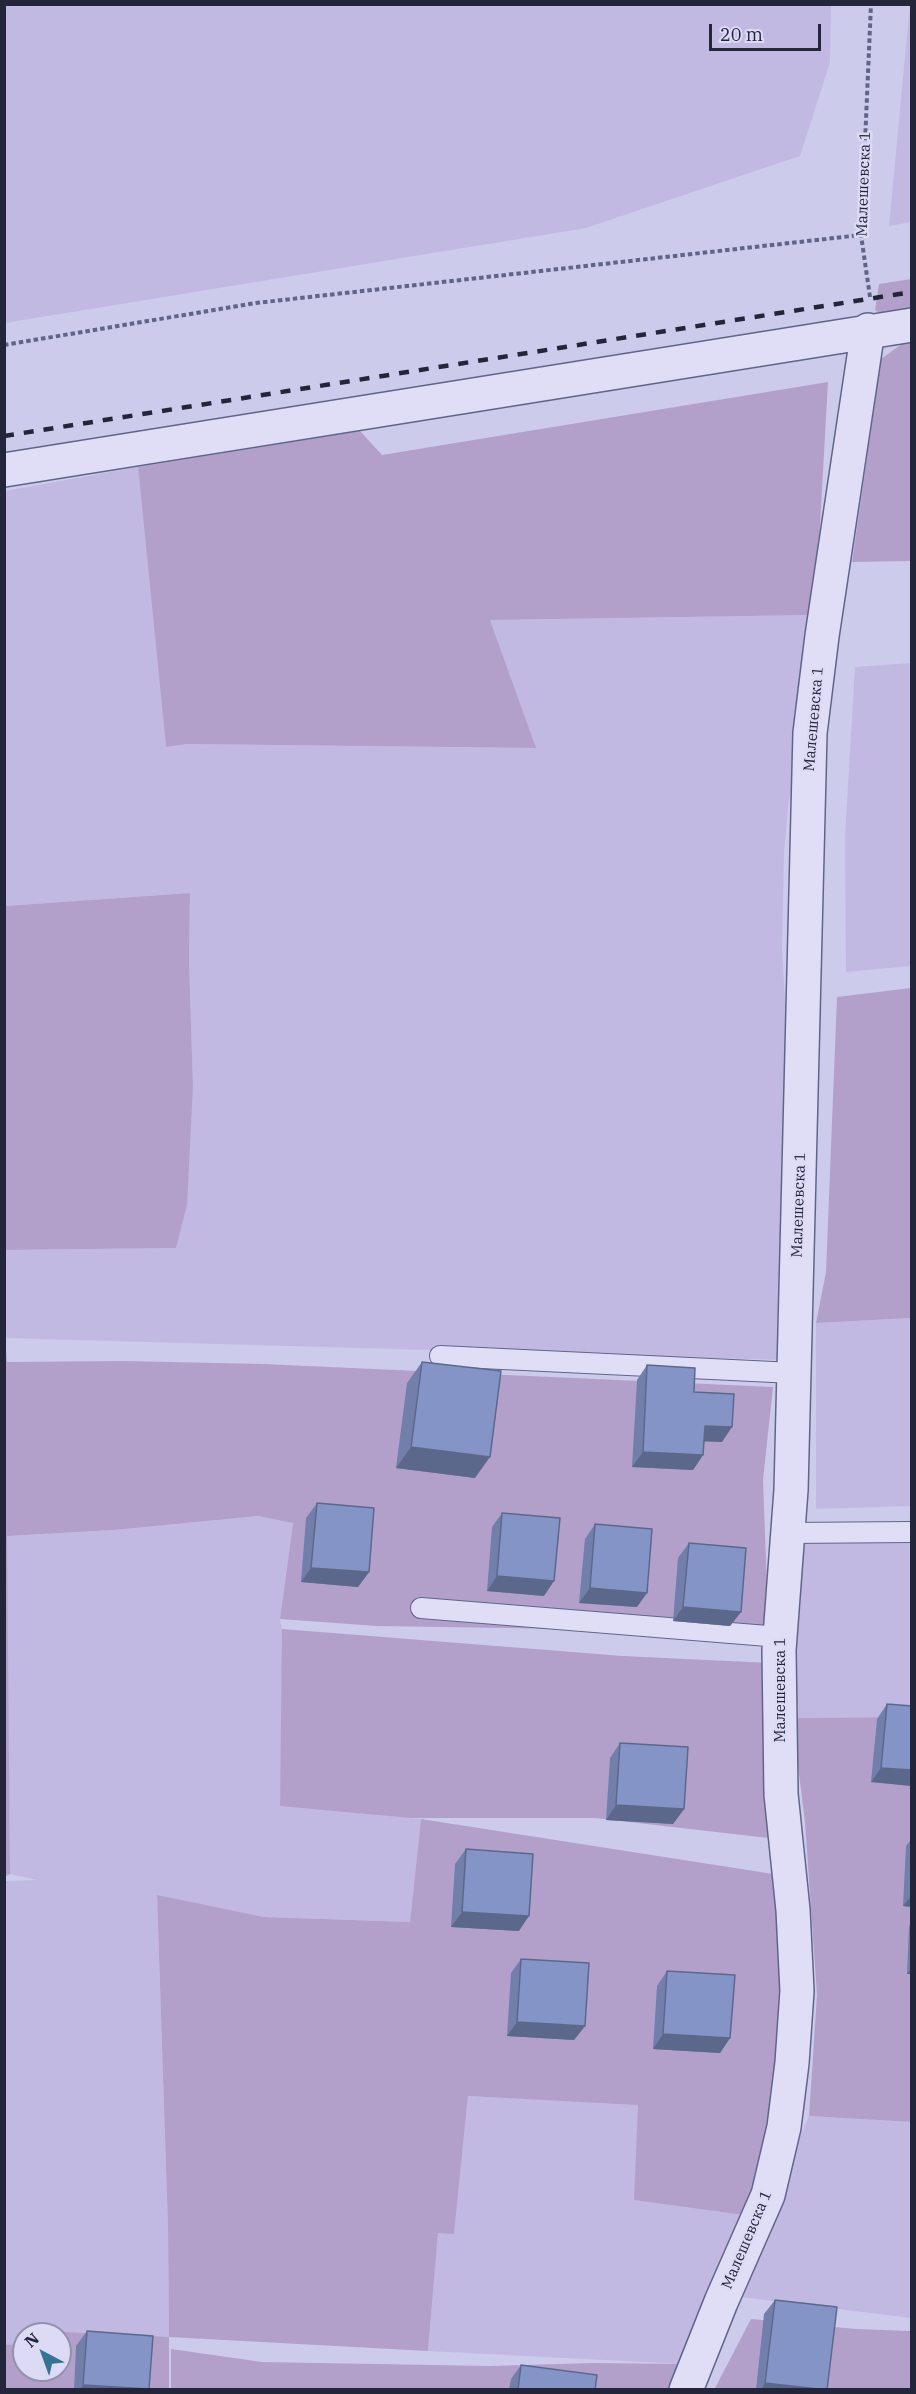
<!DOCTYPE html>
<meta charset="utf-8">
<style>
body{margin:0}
#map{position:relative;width:916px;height:2394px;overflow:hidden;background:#cdcbec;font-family:"IBM Plex Serif",serif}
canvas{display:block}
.frame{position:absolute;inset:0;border:6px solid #23263a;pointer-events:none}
.north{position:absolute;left:12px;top:2322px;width:60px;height:60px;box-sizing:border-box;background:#dcdaf4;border:2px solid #9292aa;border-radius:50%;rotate:319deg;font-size:16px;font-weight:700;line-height:24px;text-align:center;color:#23263a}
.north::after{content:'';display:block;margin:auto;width:21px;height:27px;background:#357392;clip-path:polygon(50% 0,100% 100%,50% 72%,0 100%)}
.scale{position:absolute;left:709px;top:24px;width:112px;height:27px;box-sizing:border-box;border:3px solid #23263a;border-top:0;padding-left:8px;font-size:18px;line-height:21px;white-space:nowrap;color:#23263a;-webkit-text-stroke:4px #dcdaf4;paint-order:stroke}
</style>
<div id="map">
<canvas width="916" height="2394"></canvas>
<div class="frame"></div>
<div class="north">N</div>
<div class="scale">20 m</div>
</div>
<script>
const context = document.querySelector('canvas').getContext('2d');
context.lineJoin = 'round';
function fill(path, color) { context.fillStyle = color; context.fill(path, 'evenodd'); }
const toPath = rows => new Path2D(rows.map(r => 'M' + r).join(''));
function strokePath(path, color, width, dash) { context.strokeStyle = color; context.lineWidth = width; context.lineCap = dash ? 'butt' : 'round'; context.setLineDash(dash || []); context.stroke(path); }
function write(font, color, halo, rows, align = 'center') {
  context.font = font + ' "IBM Plex Serif",serif'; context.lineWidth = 5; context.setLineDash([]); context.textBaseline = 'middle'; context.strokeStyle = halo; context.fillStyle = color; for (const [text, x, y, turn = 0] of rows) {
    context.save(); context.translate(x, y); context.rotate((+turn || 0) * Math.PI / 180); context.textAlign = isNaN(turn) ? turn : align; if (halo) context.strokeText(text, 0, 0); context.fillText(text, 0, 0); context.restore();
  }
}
fill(toPath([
 [5,4,831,5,830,62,800,156,586,228,5,323],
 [910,5,911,222,889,226,907,36],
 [138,467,166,747,187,744,535,748,490,620,815,615,801,752,789,799,784,852,782,948,787,1040,784,1360,5,1338,5,1250,176,1248,193,1086,189,960,190,893,5,906,5,491],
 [911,663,911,966,846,972,845,836,855,667],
 [911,1318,911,1506,816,1509,816,1323],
 [258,1516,293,1522,280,1619,282,1629,282,1716,280,1805,421,1819,410,1922,264,1917,157,1896,168,2228,169,2337,60,2338,60,2334,24,2334,24,2344,5,2345,4,1881,37,1880,10,1874,6,1536,114,1530],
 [911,1522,911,1717,792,1718,786,1526],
 [468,2096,639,2104,752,2216,684,2364,428,2351,438,2232,454,2233],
 [809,2116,911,2122,911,2318,733,2296]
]), '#c1b9e1');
fill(toPath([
 [911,279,911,316,889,319,875,310,879,284],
 [911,340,911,561,852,562,881,359,906,341],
 [828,382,815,615,490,620,536,748,187,744,166,747,138,467,360,431,382,455],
 [190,893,189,960,193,1086,187,1205,176,1248,5,1250,5,906],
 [911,988,911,1318,816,1323,826,1272,837,997],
 [5,1338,7,1362,124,1361,263,1364,773,1387,763,1480,769,1643,569,1629,377,1626,280,1619,293,1523,258,1516,114,1530,7,1536,10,1874,5,1877],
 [282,1629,623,1656,770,1663,777,1839,594,1818,410,1818,280,1806],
 [911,1717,911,2122,809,2116,817,1995,805,1822,792,1718],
 [421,1819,786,1876,777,2112,752,2216,634,2200,638,2105,468,2096,454,2234,438,2233,428,2351,169,2337,169,2389,5,2390,4,2345,24,2344,24,2370,60,2370,62,2332,169,2337,168,2228,157,1895,264,1917,410,1922],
 [751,2319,856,2329,911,2331,911,2389,714,2390],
 [171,2349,262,2362,490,2366,593,2363,684,2364,674,2390,171,2390]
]), '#b3a0ca');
const lane = toPath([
 [440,1356,794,1373],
 [788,1533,912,1532],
 [421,1608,780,1637]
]);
const street = toPath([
 [4,470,912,325],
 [686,2390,721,2302,768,2195,784,2127,792,2063,797,1991,793,1910,781,1794,779,1650,791,1490,810,733,822,636,868,330]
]);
strokePath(lane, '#606588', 22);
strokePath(street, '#606588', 36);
strokePath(toPath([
 [870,297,861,235,871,4],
 [4,345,256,303,861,235]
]), '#606588', 4, [4.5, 3]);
strokePath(lane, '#e0def7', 20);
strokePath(street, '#e0def7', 33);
strokePath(toPath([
 [4,436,912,292]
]), '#23263a', 4.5, [10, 10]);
fill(toPath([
 [422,1362,475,1478,396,1468,407,1383],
 [647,1365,694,1392,722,1442,704,1441,703,1455,693,1470,632,1467,637,1380],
 [317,1503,369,1572,358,1587,301,1582,306,1518],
 [502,1513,544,1596,487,1591,492,1527],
 [595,1524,637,1607,579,1603,585,1539],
 [689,1543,741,1612,730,1626,673,1621,678,1558],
 [887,1704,912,1706,912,1786,871,1782,877,1719],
 [620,1743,684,1809,673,1824,606,1820,610,1758],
 [912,1838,912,1907,903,1906,906,1846],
 [466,1849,519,1931,451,1927,455,1864],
 [912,1923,912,1974,907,1974,909,1926],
 [521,1959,585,2026,574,2040,507,2036,511,1973],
 [667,1971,730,2038,720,2053,653,2049,657,1986],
 [775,2300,827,2390,756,2390,764,2314],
 [87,2331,149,2390,74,2390,76,2346],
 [521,2365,595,2390,509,2390,511,2379]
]), '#727fab');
fill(toPath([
 [705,1426,732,1427,722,1442,695,1441],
 [411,1447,490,1457,475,1478,396,1468],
 [643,1452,703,1455,693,1470,632,1467],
 [311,1568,369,1572,358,1587,301,1582],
 [497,1576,554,1581,544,1596,487,1591],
 [590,1588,647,1593,637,1607,579,1603],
 [683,1607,741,1612,730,1626,673,1621],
 [881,1768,912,1770,912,1786,871,1782],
 [616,1805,684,1809,673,1824,606,1820],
 [912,1895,912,1907,903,1906],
 [462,1912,529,1916,519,1931,451,1927],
 [912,1968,912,1974,907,1974],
 [517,2022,585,2026,574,2040,507,2036],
 [663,2034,730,2038,720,2053,653,2049],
 [765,2383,822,2390,761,2390],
 [83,2385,149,2390,80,2390]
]), '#5c688b');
const building = toPath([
 [422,1362,501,1371,490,1457,411,1447,422,1362],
 [647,1365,695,1368,694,1392,734,1394,732,1427,705,1426,703,1455,643,1452,647,1365],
 [317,1503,374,1508,369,1572,311,1568,317,1503],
 [502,1513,560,1518,554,1581,497,1576,502,1513],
 [595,1524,652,1529,647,1593,590,1588,595,1524],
 [689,1543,746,1548,741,1612,683,1607,689,1543],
 [887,1704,912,1706,912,1770,881,1768,887,1704],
 [620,1743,688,1747,684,1809,616,1805,620,1743],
 [466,1849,533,1854,529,1916,462,1912,466,1849],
 [521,1959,589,1963,585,2026,517,2022,521,1959],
 [667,1971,735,1975,730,2038,663,2034,667,1971],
 [775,2300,837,2307,827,2390,765,2383,775,2300],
 [87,2331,153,2336,149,2389,83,2385,87,2331],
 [521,2365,597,2375,595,2390,518,2390,521,2365]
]);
fill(building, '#8494c7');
strokePath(building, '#5c688b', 1.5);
write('15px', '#23263a', '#dcdaf4', [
 ["Малешевска 1",864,184,-88],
 ["Малешевска 1",814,719,-85],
 ["Малешевска 1",799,1205,-88],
 ["Малешевска 1",781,1690,-90],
 ["Малешевска 1",747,2240,-67]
]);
</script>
